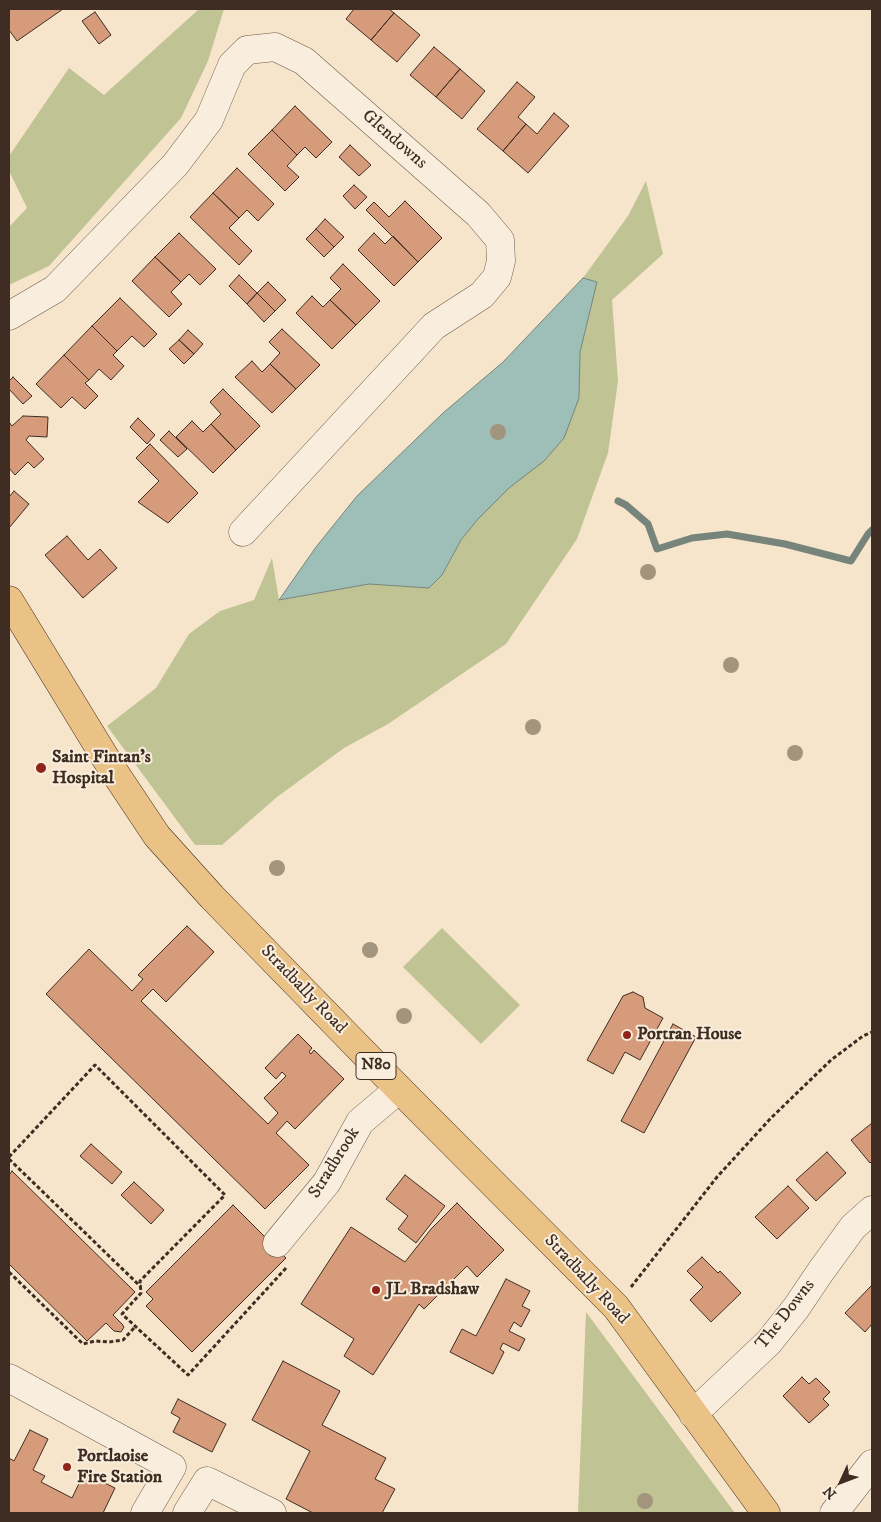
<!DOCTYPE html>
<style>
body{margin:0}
#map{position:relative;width:881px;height:1522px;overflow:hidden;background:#f6e5ca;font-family:"IM FELL DW Pica",serif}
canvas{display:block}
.frame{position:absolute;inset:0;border:10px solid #3f2c23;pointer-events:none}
.north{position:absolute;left:816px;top:1457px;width:50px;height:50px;-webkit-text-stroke:4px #f9eedd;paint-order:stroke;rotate:227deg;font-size:14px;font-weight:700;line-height:20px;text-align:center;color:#3f2c23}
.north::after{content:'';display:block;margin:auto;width:18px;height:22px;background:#3f2c23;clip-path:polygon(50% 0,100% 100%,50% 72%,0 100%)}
</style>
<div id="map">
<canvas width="881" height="1522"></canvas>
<div class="frame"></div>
<div class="north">N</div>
</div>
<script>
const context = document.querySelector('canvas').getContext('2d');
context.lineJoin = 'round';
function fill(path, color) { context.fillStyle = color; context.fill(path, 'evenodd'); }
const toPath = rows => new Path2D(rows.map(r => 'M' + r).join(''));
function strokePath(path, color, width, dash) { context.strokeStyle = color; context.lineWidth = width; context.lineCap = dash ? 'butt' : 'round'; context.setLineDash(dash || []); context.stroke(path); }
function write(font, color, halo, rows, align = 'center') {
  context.font = font + ' "IM FELL DW Pica",serif'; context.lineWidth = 4; context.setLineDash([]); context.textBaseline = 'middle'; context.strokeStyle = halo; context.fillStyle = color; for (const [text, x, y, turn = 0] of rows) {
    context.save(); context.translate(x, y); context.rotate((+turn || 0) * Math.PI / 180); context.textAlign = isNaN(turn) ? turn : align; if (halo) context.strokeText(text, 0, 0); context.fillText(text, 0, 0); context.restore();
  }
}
fill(toPath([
 [199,9,224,9,208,61,181,118,49,266,9,285,9,227,27,208,9,171,9,156,69,68,104,95],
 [646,181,663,254,612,300,618,381,608,453,577,539,506,644,388,724,344,748,277,797,222,845,195,845,107,726,156,688,189,634,220,611,254,600,272,558,279,600,369,584,429,588,442,575,461,540,478,519,509,488,579,398,580,352,597,282,583,278,628,216],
 [442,928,520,1005,481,1044,403,967],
 [586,1312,735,1513,578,1513]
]), '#c0c394');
const water = toPath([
 [583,278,597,282,580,352,579,398,564,438,544,461,509,488,478,519,461,540,442,575,429,588,369,584,279,600,316,547,357,496,443,413,503,362,583,278]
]);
fill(water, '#9dbfb7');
strokePath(water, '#77847c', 1);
strokePath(toPath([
 [618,501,626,505,648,524,657,549,692,538,727,534,785,544,851,561,868,534,872,530]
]), '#77847c', 7);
const building = toPath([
 [9,9,63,9,17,41,9,30,9,9],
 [354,9,389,9,394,13,371,40,346,19,354,9],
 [95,12,111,35,99,44,82,21,95,12],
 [394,13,420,35,397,62,371,40,394,13],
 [434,47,460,69,436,97,410,75,434,47],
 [460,69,485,91,462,119,436,97,460,69],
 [517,82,535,97,518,117,526,124,503,151,477,129,517,82],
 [295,106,332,142,316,158,305,147,297,155,272,130,295,106],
 [554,113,569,126,528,173,503,151,526,124,537,134,554,113],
 [272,130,297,155,287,166,299,177,285,191,248,154,272,130],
 [350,145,371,165,359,176,339,157,350,145],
 [237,168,274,204,258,221,247,210,239,218,213,193,237,168],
 [354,185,367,197,355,209,343,196,354,185],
 [213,193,239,218,229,228,252,251,239,265,190,217,213,193],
 [405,201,442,238,418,262,366,210,374,202,389,217,405,201],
 [325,219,344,237,334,247,316,229,325,219],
 [316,229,334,247,324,257,306,239,316,229],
 [179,233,216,269,200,285,189,274,181,282,155,257,179,233],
 [374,233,385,244,393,236,418,262,394,286,358,250,374,233],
 [155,257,181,282,171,292,182,304,169,317,132,281,155,257],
 [343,264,380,301,356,325,330,300,341,289,330,278,343,264],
 [239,275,257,293,247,304,229,286,239,275],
 [268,282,286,300,275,311,257,293,268,282],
 [257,293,275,311,264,322,247,304,257,293],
 [312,296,323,307,330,300,356,325,332,349,296,313,312,296],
 [120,298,157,334,144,347,132,336,117,351,92,326,120,298],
 [92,326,117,351,113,355,124,366,111,380,99,369,89,380,64,355,92,326],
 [282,329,320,365,296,389,270,364,280,353,269,342,282,329],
 [188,330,203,344,194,354,179,340,188,330],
 [179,340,194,354,184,364,169,349,179,340],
 [64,355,89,380,85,383,98,396,85,409,72,397,61,408,36,384,64,355],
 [252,361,262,372,270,364,296,389,272,413,235,377,252,361],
 [13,377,32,396,23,404,9,389,9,381,13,377],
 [223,389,260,426,236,450,211,424,221,414,210,402,223,389],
 [23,416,48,417,47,437,29,436,26,440,44,459,34,468,28,462,15,475,9,468,9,422,12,426,23,416],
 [138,418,155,435,147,444,130,427,138,418],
 [192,421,203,432,211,424,236,450,213,473,176,437,192,421],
 [169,431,187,449,178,457,160,440,169,431],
 [150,444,198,493,168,523,138,502,159,481,136,458,150,444],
 [14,491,29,504,9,528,9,497,14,491],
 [67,536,88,560,100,549,117,568,83,598,45,555,67,536],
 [187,926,214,952,166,1002,153,989,141,1001,268,1124,278,1113,264,1098,286,1076,282,1072,276,1079,265,1068,298,1034,312,1048,309,1052,311,1054,314,1050,344,1079,295,1129,287,1121,276,1133,309,1165,265,1209,46,994,89,949,132,991,143,979,138,975,187,926],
 [633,992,643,997,645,1008,663,1018,640,1060,625,1052,613,1074,587,1060,623,996,633,992],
 [673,1024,696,1037,644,1133,621,1121,673,1024],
 [872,1123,872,1161,870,1163,851,1140,872,1123],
 [91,1144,122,1172,112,1184,80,1156,91,1144],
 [827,1152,846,1173,816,1201,796,1180,827,1152],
 [12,1171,135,1292,113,1315,122,1324,124,1327,121,1332,114,1331,106,1323,87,1341,9,1264,9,1175,12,1171],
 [405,1175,445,1206,416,1243,398,1229,408,1216,386,1199,405,1175],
 [134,1182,164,1210,151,1224,121,1195,134,1182],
 [788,1186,809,1208,777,1239,755,1217,788,1186],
 [457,1203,504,1250,477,1277,467,1266,424,1309,419,1304,373,1375,344,1356,354,1339,301,1304,351,1227,405,1262,431,1229,457,1203],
 [233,1205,286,1258,192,1352,146,1306,153,1299,146,1292,233,1205],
 [702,1257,718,1273,720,1271,741,1293,711,1322,690,1300,703,1287,687,1271,702,1257],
 [506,1279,530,1291,522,1306,530,1310,521,1327,514,1322,509,1331,525,1339,519,1351,503,1343,500,1349,504,1352,493,1374,450,1352,462,1329,476,1336,506,1279],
 [872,1285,872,1324,865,1332,845,1313,872,1285],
 [283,1361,340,1391,322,1425,386,1458,375,1479,395,1489,382,1513,313,1513,286,1499,310,1451,252,1420,283,1361],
 [802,1377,809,1384,816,1378,830,1392,823,1399,829,1405,809,1423,783,1396,802,1377],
 [178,1399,226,1424,212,1452,173,1432,180,1418,171,1413,178,1399],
 [30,1430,48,1439,33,1470,45,1476,41,1482,72,1498,84,1473,115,1488,103,1513,9,1513,9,1458,14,1461,30,1430]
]);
fill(building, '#d69b7a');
strokePath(building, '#3f2c23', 1);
const minor = toPath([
 [9,316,55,289,175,165,209,120,232,65,247,50,275,47,304,61,478,214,500,240,501,261,497,277,482,295,434,326,243,532],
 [277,1243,327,1182,360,1122,399,1089],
 [9,1378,172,1467,145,1513],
 [693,1414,769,1342,796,1308,821,1271,853,1227,872,1210],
 [187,1513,207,1481,272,1513],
 [834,1513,872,1464]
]);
const major = toPath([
 [9,600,111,767,157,836,212,897,399,1089,616,1307,766,1513]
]);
strokePath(minor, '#6d5a4d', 29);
strokePath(major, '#3f2c23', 29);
strokePath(toPath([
 [9,1157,95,1065,225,1195,140,1281,141,1293,122,1314,188,1375,287,1267],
 [9,1159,141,1287],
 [9,1272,83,1344,95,1341,109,1342,123,1340,135,1327],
 [631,1287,717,1177,771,1118,831,1060,863,1036,872,1032]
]), '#3f2c23', 3, [4, 2.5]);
strokePath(minor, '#f9eedd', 28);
strokePath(major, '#ebc285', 28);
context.fillStyle = '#a3947e';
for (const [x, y] of [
 [498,432],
 [648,572],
 [731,665],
 [533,727],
 [795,753],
 [277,868],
 [370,950],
 [404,1016],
 [645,1501]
]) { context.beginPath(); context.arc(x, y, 8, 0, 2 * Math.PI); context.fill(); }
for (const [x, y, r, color] of [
 [41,768,6,"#8f2418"],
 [627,1035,5,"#8f2418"],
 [376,1290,5,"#8f2418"],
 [67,1467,5,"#8f2418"]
]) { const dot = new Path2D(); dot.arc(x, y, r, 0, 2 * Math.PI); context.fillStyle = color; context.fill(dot); strokePath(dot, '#f9eedd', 2); }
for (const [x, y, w] of [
 [376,1066,40]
]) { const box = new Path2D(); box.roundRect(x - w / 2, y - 13.5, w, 27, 4); context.fillStyle = '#f9eedd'; context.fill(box); strokePath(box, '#3f2c23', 1); }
write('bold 16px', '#3f2c23', null, [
 ["N80",376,1066]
]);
write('18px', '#3f2c23', '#f9eedd', [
 ["Glendowns",394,140,41],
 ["Stradbally Road",303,990,46],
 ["Stradbrook",335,1163,-58],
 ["Stradbally Road",586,1280,47],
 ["The Downs",786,1315,-52]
]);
write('bold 18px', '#3f2c23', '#f9eedd', [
 ["Saint Fintan's",52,758],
 ["Hospital",52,779],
 ["Portran House",637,1035],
 ["JL Bradshaw",386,1290],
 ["Portlaoise",77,1457],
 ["Fire Station",77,1478]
], 'left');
</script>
